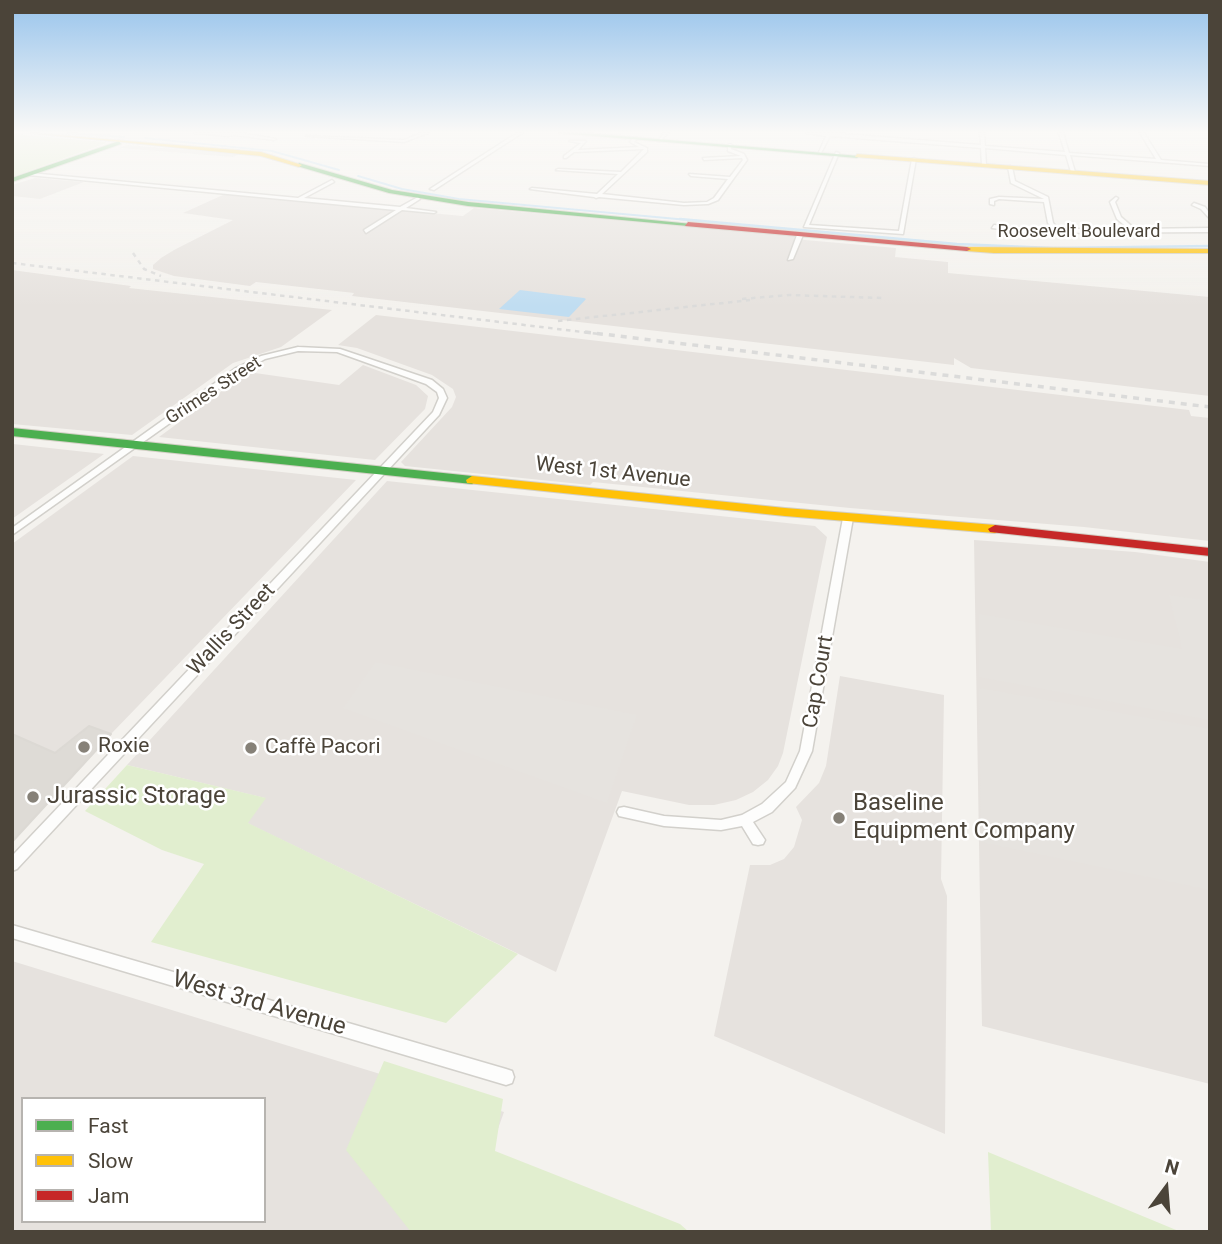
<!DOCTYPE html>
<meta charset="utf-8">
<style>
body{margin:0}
#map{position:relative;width:1222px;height:1244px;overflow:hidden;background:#f4f2ee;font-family:Roboto,sans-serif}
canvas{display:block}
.frame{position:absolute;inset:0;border:14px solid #4b4439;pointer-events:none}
.legend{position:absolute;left:21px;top:1097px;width:245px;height:126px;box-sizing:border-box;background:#fff;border:2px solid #b7b4b0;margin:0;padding:9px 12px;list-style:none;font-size:21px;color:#4b4439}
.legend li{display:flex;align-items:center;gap:14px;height:35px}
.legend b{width:35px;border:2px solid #b7b4b0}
.north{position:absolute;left:1131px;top:1153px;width:70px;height:70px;-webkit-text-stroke:5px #fff;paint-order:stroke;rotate:16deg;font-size:19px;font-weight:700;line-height:28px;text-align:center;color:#4b4439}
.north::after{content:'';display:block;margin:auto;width:24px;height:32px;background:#4b4439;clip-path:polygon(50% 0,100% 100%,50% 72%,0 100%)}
</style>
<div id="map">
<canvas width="1222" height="1244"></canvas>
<div class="frame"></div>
<ul class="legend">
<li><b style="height:9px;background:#4caf50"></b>Fast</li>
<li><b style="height:9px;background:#ffc107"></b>Slow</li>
<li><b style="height:9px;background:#c62828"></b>Jam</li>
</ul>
<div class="north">N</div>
</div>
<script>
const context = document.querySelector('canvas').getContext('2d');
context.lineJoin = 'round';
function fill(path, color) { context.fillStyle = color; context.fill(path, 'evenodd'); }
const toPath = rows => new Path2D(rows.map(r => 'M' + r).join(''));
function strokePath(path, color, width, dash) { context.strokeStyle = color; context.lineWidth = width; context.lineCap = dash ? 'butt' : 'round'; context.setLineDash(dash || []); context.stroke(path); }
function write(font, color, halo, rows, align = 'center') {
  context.font = font + ' Roboto,sans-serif'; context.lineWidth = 5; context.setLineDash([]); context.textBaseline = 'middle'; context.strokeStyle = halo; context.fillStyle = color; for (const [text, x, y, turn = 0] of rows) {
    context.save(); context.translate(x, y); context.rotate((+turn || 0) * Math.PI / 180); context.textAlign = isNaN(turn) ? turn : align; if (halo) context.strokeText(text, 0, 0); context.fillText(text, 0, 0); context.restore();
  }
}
fill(toPath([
 [225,194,463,216,474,208,795,236,794,239,896,248,895,257,948,262,948,273,1210,297,1210,396,971,368,954,358,954,365,352,296,354,293,256,282,250,286,174,276,153,269,153,265,161,258,174,250,233,220,183,213],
 [12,270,131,286,129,288,332,310,281,347,233,363,132,435,12,424],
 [376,315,1189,410,1191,416,1210,418,1210,541,1084,527,850,508,593,482,590,485,405,466,401,462,452,407,456,397,453,389,432,375,357,348,338,345],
 [363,365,416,385,428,396,425,409,375,460,159,437,248,372,339,385],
 [12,444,13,444,104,454,12,519],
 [133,456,356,480,111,734,89,726,55,753,12,734,12,544],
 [387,481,815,526,827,537,783,753,778,766,768,780,753,792,736,800,714,805,689,805,622,791,556,972,247,823,265,798,127,765],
 [974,540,1135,552,1210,562,1210,1084,982,1026],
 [840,676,944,695,941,879,947,896,945,1134,714,1036,750,865,770,865,784,859,794,847,802,820,796,807,819,783,826,766],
 [12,961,504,1112,461,1232,12,1232],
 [23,1099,264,1099,264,1221,23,1221]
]), '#e6e2de');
fill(toPath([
 [12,134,105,142,107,143,12,177],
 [127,765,266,798,248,823,518,954,446,1023,151,942,204,864,162,850,85,811],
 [384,1061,503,1099,495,1151,680,1224,689,1232,411,1232,346,1150],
 [988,1152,1181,1232,991,1232]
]), '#e1eecf');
fill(toPath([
 [127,145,240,154,233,157,118,148],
 [35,178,84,182,40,199,12,196,12,185],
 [1169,595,1210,601,1210,720,979,677,979,614,1182,649],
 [375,662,637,715,607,803,343,708],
 [979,688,1210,729,1210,890,981,842]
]), '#e6e3df');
fill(toPath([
 [520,290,584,298,586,299,569,317,499,309]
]), '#c0ddf1');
strokePath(toPath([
 [68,133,124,137],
 [145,138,272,151,339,170],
 [358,176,402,189,459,199,699,221]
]), '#c0ddf1', 2);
strokePath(toPath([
 [680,219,957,244,1053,248,1210,246]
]), '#c0ddf1', 2.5);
const building = toPath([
 [89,726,111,734,12,842,12,734,55,753,89,726]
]);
fill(building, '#dedbd6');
strokePath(building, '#dcd9d4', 2);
const street = toPath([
 [195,133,240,133,276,139,274,140,235,135,228,136,195,133],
 [422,133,428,133,404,142,306,136,404,140,422,133],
 [517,133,522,133,434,190,430,189,517,133],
 [664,133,668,133,660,141,658,141,664,133],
 [807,133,831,133,981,145,980,133,984,133,985,146,1065,152,1059,133,1063,133,1069,153,1156,159,1140,133,1144,133,1161,160,1210,164,1210,166,1070,155,1075,172,1073,173,1071,172,1066,155,985,148,986,165,984,166,982,165,981,148,830,136,821,153,819,152,826,136,807,133],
 [634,137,637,138,634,142,647,148,647,152,602,194,684,203,707,202,714,198,728,179,691,176,689,174,730,177,743,160,742,158,704,160,703,158,741,156,728,151,728,145,730,144,732,145,731,149,744,154,747,160,718,200,708,204,684,205,599,197,596,198,594,197,530,189,532,188,597,194,618,174,556,170,558,169,621,172,644,149,574,152,566,158,564,158,564,156,581,143,569,141,586,141,578,150,639,147,630,142,634,137],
 [836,152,839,153,809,225,899,231,912,159,914,158,916,159,903,234,804,227,836,152],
 [1010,166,1012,167,1015,181,1048,197,1053,223,1059,229,1129,229,1117,219,1110,202,1116,197,1118,198,1115,202,1121,217,1135,229,1210,228,1210,232,1034,233,992,228,994,225,1034,229,1054,229,1048,223,1044,202,999,199,994,201,994,205,990,204,990,199,999,197,1044,199,1011,183,1008,167,1010,166],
 [30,173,298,198,332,180,334,182,304,198,400,207,418,197,420,199,406,208,436,212,434,213,402,210,366,233,364,230,396,210,28,175,30,173],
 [1194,203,1205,207,1210,214,1210,219,1201,209,1192,205,1194,203],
 [800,233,803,235,793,259,788,260,797,235,800,233],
 [298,347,340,349,432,380,443,389,447,398,439,415,17,869,12,871,12,856,433,412,439,398,437,392,426,384,337,352,298,351,265,359,242,372,12,535,12,528,236,368,261,356,298,347],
 [848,515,853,518,812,751,795,788,772,812,753,822,765,840,763,844,758,845,753,844,742,826,721,830,664,826,619,816,617,812,619,808,624,807,664,816,721,820,742,815,762,804,786,782,800,751,843,518,848,515],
 [12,925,506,1069,512,1071,514,1077,512,1083,506,1085,12,938,12,925]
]);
const fast = toPath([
 [559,133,586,133,860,156,857,158,559,133],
 [119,141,121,144,12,182,12,178,119,141],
 [299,163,392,190,468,202,692,224,688,226,468,206,389,193,297,166,299,163],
 [12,428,472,476,478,480,472,484,12,436,12,428]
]);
const slow = toPath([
 [31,133,261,152,302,165,299,167,261,156,31,133],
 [857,154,1210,181,1210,185,855,157,857,154],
 [964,247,1210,249,1210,253,994,253,967,251,963,249,964,247],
 [472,476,785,508,995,525,1002,529,995,533,785,516,467,483,466,480,472,476]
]);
const jam = toPath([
 [688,222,967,247,971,249,967,251,685,226,688,222],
 [995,525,1210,548,1210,556,990,532,988,529,995,525]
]);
strokePath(street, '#d2d0cb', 3);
strokePath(fast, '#d3cfc5', 2);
strokePath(slow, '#d3cfc5', 2);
strokePath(jam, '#d3cfc5', 2);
fill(street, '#fdfdfc');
fill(fast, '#4caf50');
fill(slow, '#ffc107');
fill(jam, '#c62828');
strokePath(toPath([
 [133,253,144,269,161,276],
 [12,263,599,334],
 [742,299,789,295,882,298],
 [558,321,750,300]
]), '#dbdbda', 2.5, [4.5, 4.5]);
strokePath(toPath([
 [585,332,1210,407]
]), '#dbdbda', 3.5, [6, 6]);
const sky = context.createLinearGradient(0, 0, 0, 307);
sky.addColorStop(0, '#98c4ec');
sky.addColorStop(0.43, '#faf9f7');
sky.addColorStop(1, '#faf9f700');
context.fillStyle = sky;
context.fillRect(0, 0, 1222, 307);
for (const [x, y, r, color] of [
 [84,747,7,"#868178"],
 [251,748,7,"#868178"],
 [33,797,7,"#868178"],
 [839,818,7,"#868178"]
]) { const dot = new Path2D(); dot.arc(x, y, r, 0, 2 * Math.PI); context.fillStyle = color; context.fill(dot); strokePath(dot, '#fff', 2.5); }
write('18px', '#4b4439', '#fff', [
 ["Roosevelt Boulevard",1079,232],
 ["Grimes Street",214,391,-33]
]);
write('21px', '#4b4439', '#fff', [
 ["West 1st Avenue",613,473,6],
 ["Wallis Street",232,630,-47],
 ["Cap Court",819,682,-80]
]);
write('21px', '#4b4439', '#fff', [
 ["Roxie",98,747],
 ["Caffè Pacori",265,748]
], 'left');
write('24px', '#4b4439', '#fff', [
 ["Jurassic Storage",47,797],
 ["Baseline",853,804],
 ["Equipment Company",853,832]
], 'left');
write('24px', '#4b4439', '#fff', [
 ["West 3rd Avenue",259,1004,16]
]);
</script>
